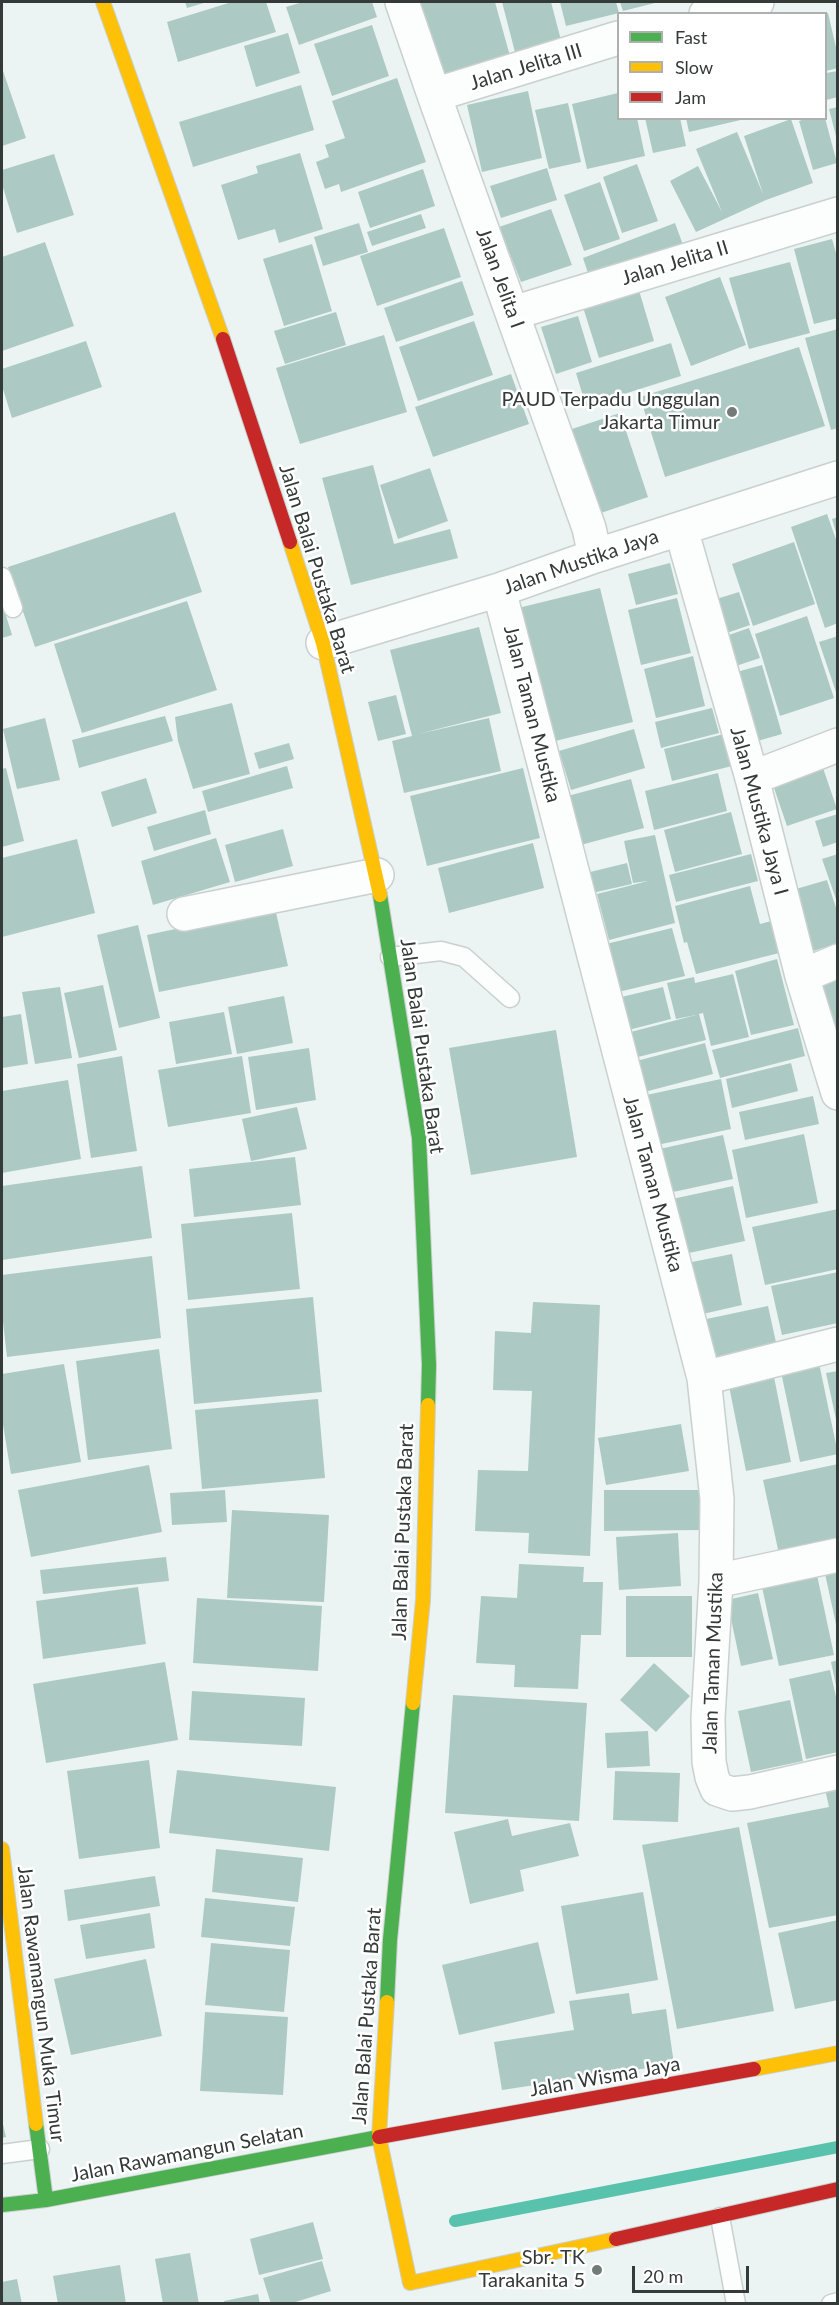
<!DOCTYPE html>
<style>
body{margin:0}
#map{position:relative;width:839px;height:2305px;overflow:hidden;background:#ebf4f2;font-family:Lato,sans-serif}
canvas{display:block}
.frame{position:absolute;inset:0;border:3px solid #333a37;pointer-events:none}
.legend{position:absolute;left:617px;top:12px;width:210px;height:108px;box-sizing:border-box;background:#fff;border:2px solid #adb0af;margin:0;padding:8px 10px;list-style:none;font-size:18px;color:#333a37}
.legend li{display:flex;align-items:center;gap:12px;height:30px}
.legend b{width:30px;border:2px solid #adb0af}
.scale{position:absolute;left:632px;top:2266px;width:117px;height:27px;box-sizing:border-box;border:3px solid #333a37;border-top:0;padding-left:8px;font-size:18px;line-height:21px;white-space:nowrap;color:#333a37;-webkit-text-stroke:4px #fff;paint-order:stroke}
</style>
<div id="map">
<canvas width="839" height="2305"></canvas>
<div class="frame"></div>
<ul class="legend">
<li><b style="height:8px;background:#4caf50"></b>Fast</li>
<li><b style="height:8px;background:#ffc107"></b>Slow</li>
<li><b style="height:8px;background:#c62828"></b>Jam</li>
</ul>
<div class="scale">20 m</div>
</div>
<script>
const context = document.querySelector('canvas').getContext('2d');
context.lineJoin = 'round';
const toPath = rows => new Path2D(rows.map(r => 'M' + r).join(''));
function strokePath(path, color, width, dash) { context.strokeStyle = color; context.lineWidth = width; context.lineCap = dash ? 'butt' : 'round'; context.setLineDash(dash || []); context.stroke(path); }
function fill(path, color) { context.fillStyle = color; context.fill(path, 'evenodd'); }
function write(font, color, halo, rows, align = 'center') {
  context.font = font + ' Lato,sans-serif'; context.lineWidth = 5; context.setLineDash([]); context.textBaseline = 'middle'; context.strokeStyle = halo; context.fillStyle = color; for (const [text, x, y, turn = 0] of rows) {
    context.save(); context.translate(x, y); context.rotate((+turn || 0) * Math.PI / 180); context.textAlign = isNaN(turn) ? turn : align; if (halo) context.strokeText(text, 0, 0); context.fillText(text, 0, 0); context.restore();
  }
}
strokePath(toPath([
 [455,2221,838,2147]
]), '#59c2ad', 12);
fill(toPath([
 [185,2,207,2,187,8],
 [232,2,266,2,276,32,178,62,167,22],
 [303,2,372,2,377,17,299,45,286,7],
 [418,2,495,2,510,56,437,76],
 [502,2,551,2,562,44,516,56],
 [560,2,616,2,619,13,566,26],
 [620,2,659,2,623,11],
 [826,13,828,13,838,56,838,68,826,71],
 [372,25,389,76,332,96,314,44],
 [288,33,300,73,256,87,244,46],
 [2,68,26,138,2,146],
 [838,71,838,97,826,100,826,73],
 [397,78,426,162,341,192,339,184,325,189,316,162,329,157,325,145,345,138,332,101],
 [301,85,314,130,193,167,179,122],
 [528,91,542,158,482,172,467,105],
 [618,93,618,118,637,118,645,156,587,169,572,104],
 [568,103,581,162,549,169,535,110],
 [838,107,838,140,837,140,829,109],
 [645,118,680,118,686,146,653,153],
 [686,118,745,118,745,119,689,132],
 [808,118,825,118,837,163,813,170,799,121],
 [791,119,813,183,766,200,696,232,670,181,698,166,722,212,696,149,737,132,763,194,744,136],
 [300,153,323,229,279,243,275,229,238,240,221,185,258,173,256,166],
 [54,154,74,215,17,233,2,184,2,170],
 [637,164,658,221,622,233,603,177],
 [547,168,557,200,501,218,490,186],
 [423,169,435,206,370,228,358,192],
 [600,182,620,239,584,251,564,195],
 [551,209,572,265,521,282,499,227],
 [421,214,426,228,372,246,367,232],
 [359,223,368,252,323,266,314,237],
 [675,223,683,245,590,279,583,258],
 [444,228,461,277,377,306,360,256],
 [832,239,838,260,838,318,814,324,794,249],
 [45,242,74,326,2,351,2,257],
 [312,244,332,311,284,326,263,259],
 [790,262,810,333,749,349,729,278],
 [720,277,746,345,691,366,665,297],
 [462,281,474,315,396,342,384,308],
 [638,287,654,341,599,358,582,304],
 [336,312,346,345,285,364,274,331],
 [578,316,592,362,556,374,541,327],
 [474,321,493,375,418,401,399,347],
 [838,329,838,428,831,430,805,338],
 [384,335,407,412,300,444,276,368],
 [86,341,102,387,12,418,2,386,2,369],
 [671,343,681,376,586,406,576,373],
 [799,347,825,426,665,477,640,397],
 [511,374,529,424,433,457,415,407],
 [620,413,648,497,595,515,566,431],
 [373,465,394,544,450,529,458,558,351,585,322,478],
 [430,468,448,521,398,539,380,485],
 [175,512,202,592,35,647,8,567],
 [827,514,838,545,838,623,825,628,791,527],
 [838,517,838,536,837,536,832,519],
 [794,542,815,604,753,626,732,564],
 [670,563,678,594,636,605,628,574],
 [600,588,633,722,547,743,514,609],
 [739,592,750,625,724,634,713,600],
 [677,598,691,653,641,665,628,610],
 [187,601,217,690,82,733,54,644],
 [2,606,3,606,12,635,2,638],
 [807,616,834,698,780,716,755,634],
 [479,627,501,713,418,734,489,718,501,771,404,793,392,741,412,736,390,650],
 [749,628,760,658,733,667,723,637],
 [838,636,838,695,837,695,819,642],
 [693,656,705,706,656,718,644,669],
 [762,665,782,734,747,744,726,675],
 [396,695,406,734,378,741,368,702],
 [232,703,250,774,193,789,178,741,175,717],
 [712,708,719,733,661,748,655,722],
 [165,716,173,741,79,768,72,740],
 [45,718,60,780,17,789,3,729],
 [634,729,645,768,571,790,559,751],
 [728,733,736,765,672,781,664,749],
 [289,743,294,759,259,769,254,753],
 [287,766,293,788,208,812,202,791],
 [6,768,24,841,2,847,2,769],
 [523,768,540,838,427,866,410,796],
 [823,768,837,809,787,826,773,785],
 [718,773,727,811,654,830,645,791],
 [146,778,157,813,112,827,101,792],
 [631,779,644,828,577,846,564,797],
 [205,810,211,834,154,851,147,827],
 [731,812,742,854,675,872,664,830],
 [838,814,838,842,823,847,815,821],
 [283,829,293,866,235,882,225,845],
 [655,835,675,923,609,940,597,894,648,881,633,883,624,841],
 [216,838,230,882,153,905,141,861],
 [77,839,95,913,2,937,2,858],
 [533,843,544,888,449,913,438,868],
 [751,854,758,881,676,902,669,875],
 [838,854,838,902,837,902,822,859],
 [627,863,632,884,583,895,578,875],
 [827,880,838,914,838,943,801,955,782,893],
 [750,886,760,924,775,920,783,952,696,974,687,942,684,943,675,906],
 [275,908,288,966,159,992,147,935],
 [138,925,160,1018,119,1028,97,935],
 [672,928,685,976,614,993,602,945],
 [777,959,794,1025,751,1035,735,971],
 [733,974,749,1037,711,1046,703,1013,699,1014,706,1040,630,1059,623,1034,696,1015,676,1019,667,983,694,977,695,983],
 [838,976,838,1060,812,985],
 [103,985,117,1050,79,1058,64,993],
 [60,987,72,1058,35,1064,22,992],
 [663,987,671,1019,621,1032,613,999],
 [284,996,293,1043,237,1054,228,1007],
 [224,1012,232,1054,176,1064,169,1022],
 [21,1014,28,1064,2,1068,2,1017],
 [798,1028,805,1056,720,1078,712,1050],
 [556,1030,577,1157,471,1175,449,1048],
 [705,1043,713,1074,633,1095,625,1064],
 [309,1048,316,1100,256,1110,248,1057],
 [122,1056,137,1151,91,1158,77,1064],
 [242,1056,251,1113,168,1127,158,1070],
 [791,1063,798,1091,732,1108,726,1079],
 [721,1079,731,1129,648,1147,637,1097],
 [68,1080,81,1159,2,1173,2,1091],
 [813,1096,819,1124,745,1140,739,1112],
 [297,1107,307,1149,251,1161,242,1119],
 [804,1134,818,1203,746,1218,732,1150],
 [723,1135,733,1179,664,1194,655,1150],
 [295,1157,301,1205,194,1217,189,1169],
 [142,1166,152,1238,2,1260,2,1186],
 [733,1186,745,1241,684,1254,672,1199],
 [838,1209,838,1269,765,1285,752,1227],
 [292,1213,300,1289,188,1300,181,1224],
 [732,1254,742,1305,694,1316,682,1264],
 [152,1256,161,1338,7,1357,2,1313,2,1275],
 [838,1272,838,1323,782,1335,771,1286],
 [313,1297,322,1392,194,1404,186,1309],
 [533,1302,600,1305,590,1556,528,1553,529,1533,475,1531,478,1470,528,1471,532,1391,493,1390,495,1331,531,1333],
 [768,1306,777,1347,706,1362,697,1321],
 [159,1349,172,1449,88,1460,76,1361],
 [819,1363,838,1454,800,1462,781,1372],
 [64,1364,81,1462,11,1474,2,1418,2,1374],
 [838,1371,838,1424,837,1424,826,1373],
 [774,1377,791,1462,746,1471,729,1386],
 [318,1399,325,1478,202,1489,195,1410],
 [681,1424,689,1471,606,1485,598,1438],
 [838,1464,838,1541,779,1554,763,1480],
 [149,1465,162,1532,31,1557,18,1490],
 [225,1490,227,1522,172,1525,170,1493],
 [604,1490,700,1490,700,1530,604,1531],
 [232,1510,329,1515,324,1602,227,1598],
 [678,1533,681,1586,619,1590,616,1537],
 [166,1557,169,1581,43,1594,40,1570],
 [519,1564,584,1567,583,1582,603,1582,601,1635,581,1635,578,1689,514,1687,515,1665,476,1663,481,1596,517,1598],
 [838,1566,838,1629,837,1629,824,1569],
 [817,1575,834,1655,779,1666,762,1587],
 [138,1587,146,1644,43,1659,36,1601],
 [758,1593,773,1659,741,1666,727,1600],
 [626,1596,692,1596,692,1657,626,1657],
 [197,1598,322,1606,318,1671,193,1663],
 [838,1660,838,1690,837,1690,831,1662],
 [165,1662,178,1740,46,1763,33,1684],
 [654,1663,690,1696,656,1732,620,1700],
 [830,1670,838,1706,838,1752,806,1759,789,1679],
 [192,1691,305,1698,302,1746,189,1740],
 [453,1695,587,1703,579,1821,445,1813],
 [790,1700,803,1761,751,1772,738,1711],
 [648,1731,650,1766,607,1768,605,1733],
 [149,1760,160,1848,79,1859,67,1771],
 [177,1770,336,1787,329,1851,169,1833],
 [615,1771,680,1773,678,1822,613,1820],
 [838,1786,838,1915,769,1928,747,1823,829,1807,825,1789],
 [508,1819,512,1836,570,1823,579,1856,520,1870,524,1891,470,1904,454,1832],
 [739,1827,774,2011,677,2029,642,1845],
 [216,1849,303,1858,298,1902,212,1892],
 [155,1876,160,1906,68,1921,64,1890],
 [643,1892,658,1980,576,1994,561,1906],
 [205,1898,295,1907,290,1946,201,1937],
 [150,1913,155,1948,86,1959,80,1925],
 [838,1920,838,2000,795,2009,778,1933],
 [538,1942,555,2013,459,2035,442,1965],
 [211,1943,290,1950,284,2012,205,2005],
 [146,1959,162,2036,71,2055,54,1979],
 [629,1993,632,2014,666,2009,674,2064,502,2090,494,2042,574,2030,569,2001],
 [205,2012,288,2017,283,2095,200,2091],
 [2,2120,6,2137,2,2138],
 [313,2222,323,2259,259,2275,250,2239],
 [190,2253,199,2304,163,2304,155,2259],
 [322,2261,331,2291,289,2304,271,2304,263,2278],
 [120,2265,126,2304,58,2304,53,2276],
 [17,2279,22,2304,2,2304,2,2282],
 [258,2294,260,2304,225,2304,224,2301]
]), '#accac3');
const lane = toPath([
 [2,577,13,608],
 [390,957,441,951,464,957,510,998],
 [2,2154,40,2149],
 [720,2217,736,2304],
 [831,2304,838,2302]
]);
const street = toPath([
 [402,2,434,95,589,528,595,556],
 [706,14,757,2],
 [434,95,618,38],
 [513,313,838,214],
 [681,529,752,778,802,976,838,1093],
 [499,590,704,1378,717,1499,716,1581,708,1718,709,1762,712,1777,717,1789,732,1794,750,1792,838,1772],
 [323,643,499,590,595,556,838,478],
 [752,778,838,745],
 [184,914,377,875],
 [802,976,838,961],
 [704,1378,838,1344],
 [716,1581,838,1555]
]);
const fast = toPath([
 [380,895,419,1138,429,1365,428,1405],
 [387,2002,390,1940,413,1703],
 [36,2124,46,2200],
 [2,2205,46,2200,379,2137]
]);
const slow = toPath([
 [103,2,223,339],
 [290,542,323,643,380,895],
 [413,1703,423,1600,428,1405],
 [2,1849,36,2124],
 [387,2002,379,2137,410,2283,616,2239],
 [754,2069,838,2053]
]);
const jam = toPath([
 [223,339,290,542],
 [379,2137,754,2069],
 [616,2239,838,2189]
]);
strokePath(lane, '#c9d0ce', 21);
strokePath(street, '#c9d0ce', 36);
strokePath(fast, '#c9d0ce', 16);
strokePath(slow, '#c9d0ce', 16);
strokePath(jam, '#c9d0ce', 16);
strokePath(lane, '#fcfdfd', 18);
strokePath(street, '#fcfdfd', 33);
strokePath(fast, '#4caf50', 14);
strokePath(slow, '#ffc107', 14);
strokePath(jam, '#c62828', 14);
for (const [x, y, r, color] of [
 [732,412,6,"#737b78"],
 [597,2270,6,"#737b78"]
]) { const dot = new Path2D(); dot.arc(x, y, r, 0, 2 * Math.PI); context.fillStyle = color; context.fill(dot); strokePath(dot, '#fff', 2); }
write('20px', '#333a37', '#fff', [
 ["Jalan Jelita III",526,67,-17],
 ["Jalan Jelita II",675,263,-17],
 ["Jalan Jelita I",500,278,70],
 ["Jalan Mustika Jaya",581,562,-19],
 ["Jalan Balai Pustaka Barat",317,569,73],
 ["Jalan Taman Mustika",532,714,76],
 ["Jalan Mustika Jaya I",759,811,75],
 ["Jalan Balai Pustaka Barat",422,1046,82],
 ["Jalan Taman Mustika",653,1184,75],
 ["Jalan Balai Pustaka Barat",403,1532,-88],
 ["Jalan Taman Mustika",713,1663,-88],
 ["Jalan Rawamangun Muka Timur",41,2004,83],
 ["Jalan Balai Pustaka Barat",367,2016,-86],
 ["Jalan Wisma Jaya",605,2077,-10],
 ["Jalan Rawamangun Selatan",187,2153,-11]
]);
write('20px', '#333a37', '#fff', [
 ["PAUD Terpadu Unggulan",720,400],
 ["Jakarta Timur",720,423],
 ["Sbr. TK",585,2258],
 ["Tarakanita 5",585,2281]
], 'right');
</script>
